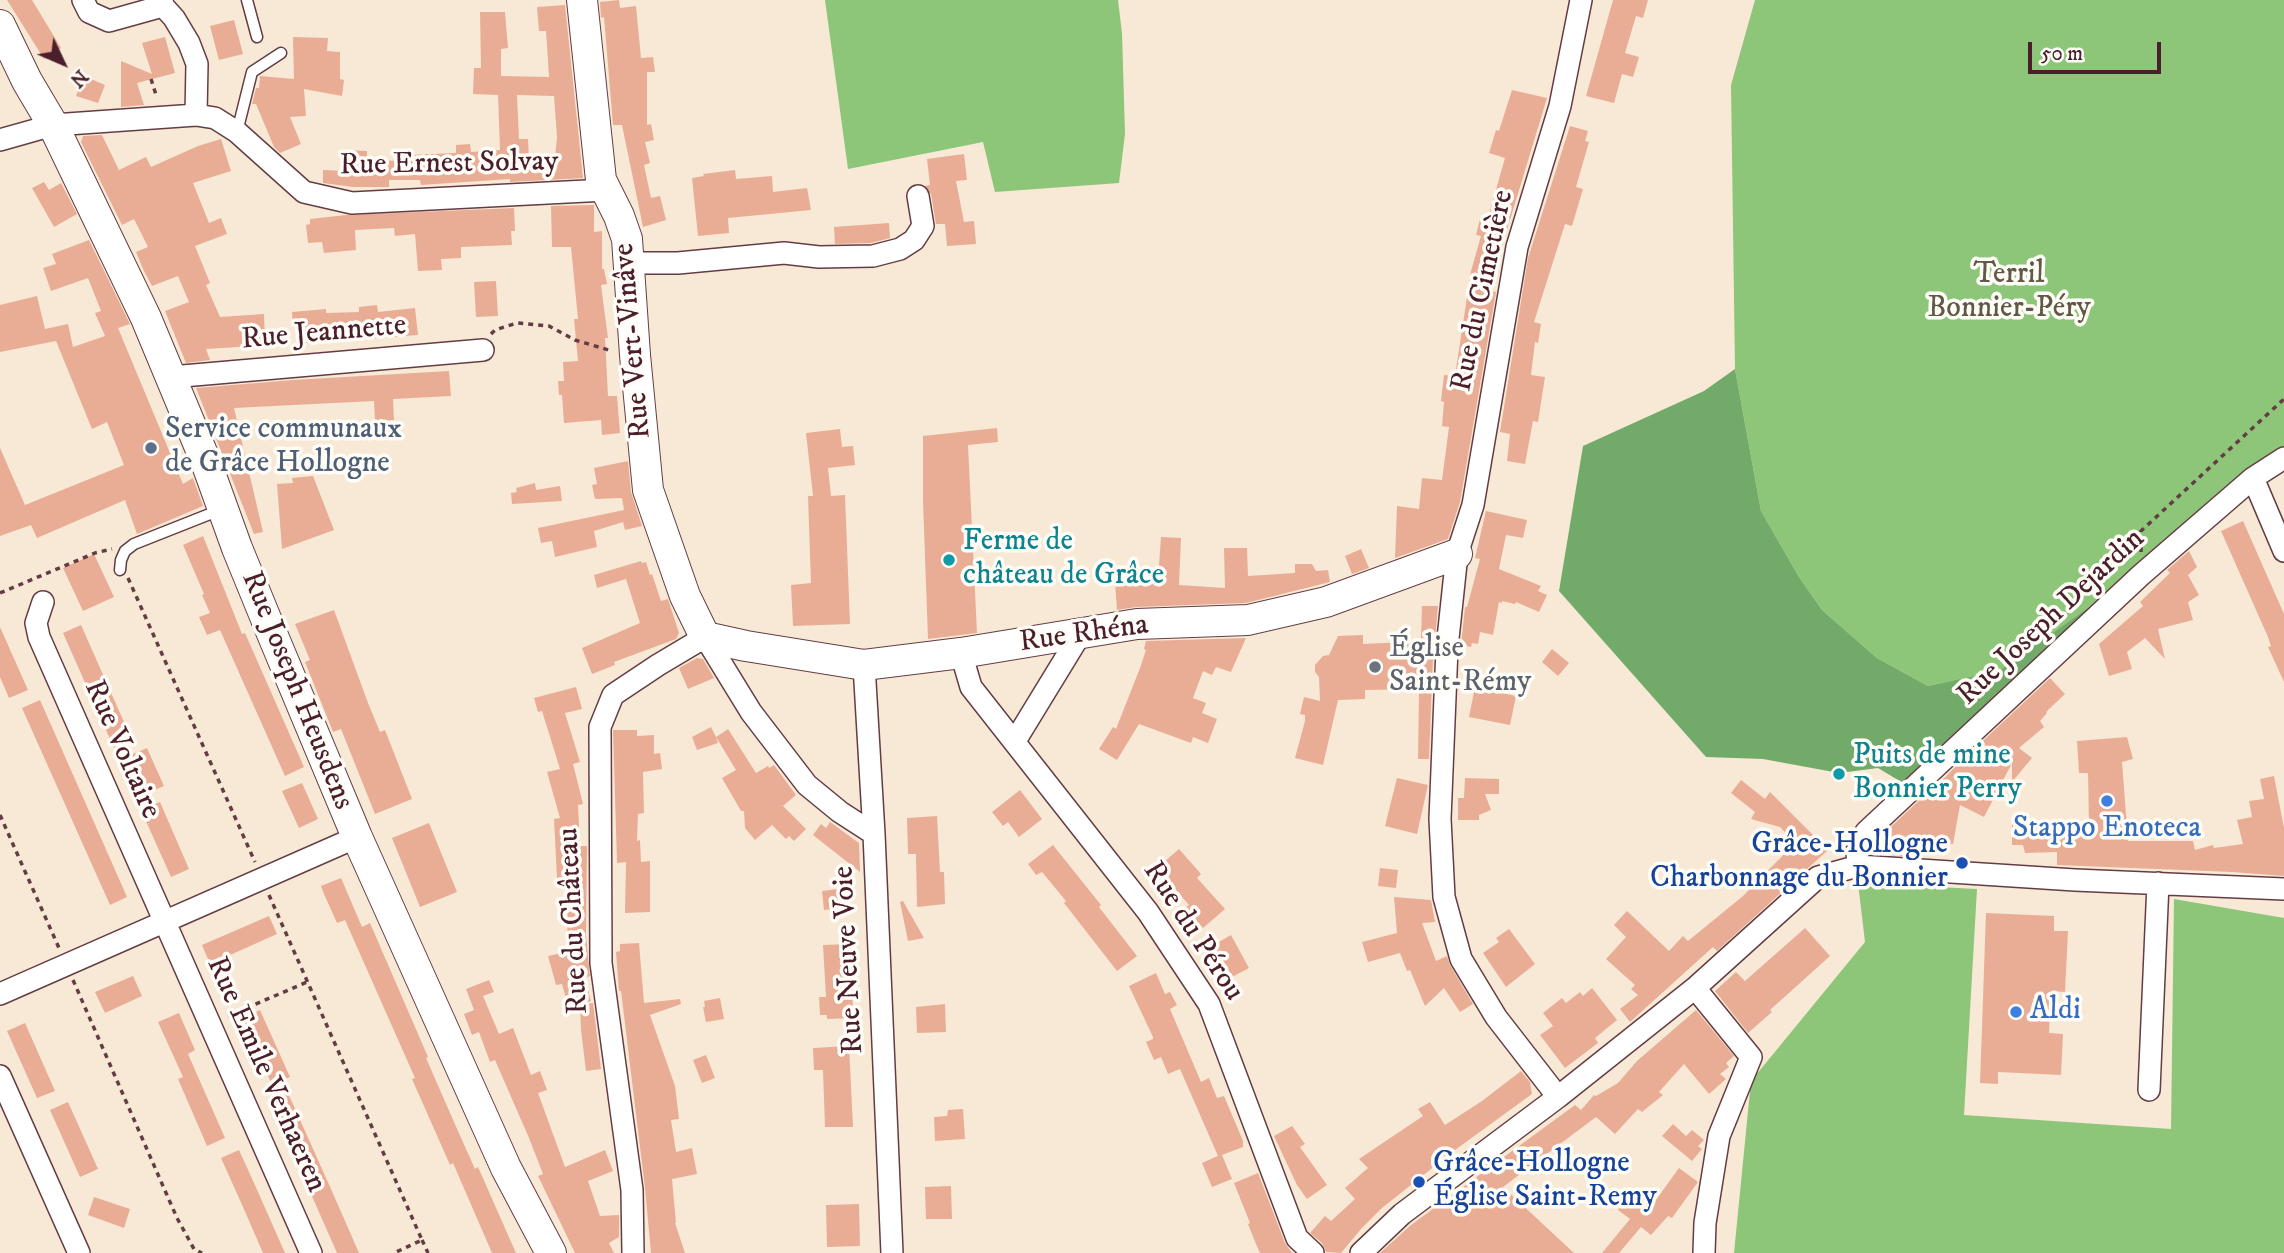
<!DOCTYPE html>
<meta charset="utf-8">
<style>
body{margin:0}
#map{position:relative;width:2284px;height:1253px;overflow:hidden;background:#f7e9d5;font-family:"IM FELL DW Pica",serif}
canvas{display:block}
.north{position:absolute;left:28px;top:28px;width:70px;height:70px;-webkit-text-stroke:5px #fdfcf7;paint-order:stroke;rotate:134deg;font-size:19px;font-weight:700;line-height:28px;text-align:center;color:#4a1f2b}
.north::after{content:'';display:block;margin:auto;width:24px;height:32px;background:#4a1f2b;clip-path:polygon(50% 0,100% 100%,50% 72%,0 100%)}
.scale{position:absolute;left:2028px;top:42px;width:133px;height:32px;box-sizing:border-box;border:4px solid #4a1f2b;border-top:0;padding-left:9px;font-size:21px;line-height:24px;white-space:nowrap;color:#4a1f2b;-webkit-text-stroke:5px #fdfcf7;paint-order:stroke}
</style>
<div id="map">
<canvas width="2284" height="1253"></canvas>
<div class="north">N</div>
<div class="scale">50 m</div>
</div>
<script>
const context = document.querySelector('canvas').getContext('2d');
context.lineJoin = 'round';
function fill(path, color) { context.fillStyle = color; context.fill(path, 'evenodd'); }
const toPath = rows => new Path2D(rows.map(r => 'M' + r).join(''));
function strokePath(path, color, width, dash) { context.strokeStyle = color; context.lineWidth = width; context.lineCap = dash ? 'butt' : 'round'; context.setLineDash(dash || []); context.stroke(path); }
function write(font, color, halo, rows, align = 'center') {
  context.font = font + ' "IM FELL DW Pica",serif'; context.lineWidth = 7; context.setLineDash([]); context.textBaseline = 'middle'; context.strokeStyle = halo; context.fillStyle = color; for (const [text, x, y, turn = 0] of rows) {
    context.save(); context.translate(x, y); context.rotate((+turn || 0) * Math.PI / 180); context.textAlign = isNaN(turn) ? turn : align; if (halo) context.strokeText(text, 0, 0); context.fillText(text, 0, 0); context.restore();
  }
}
fill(toPath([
 [825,0,1118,0,1122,33,1125,134,1119,183,995,192,983,142,848,169],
 [1755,0,2284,0,2284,452,2113,590,2000,670,1928,686,1877,658,1822,610,1799,577,1761,511,1735,369,1731,85],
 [1858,883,1977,889,1964,1115,2171,1129,2174,899,2284,918,2284,1253,1734,1253,1751,1081,1865,942]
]), '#8dc679');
fill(toPath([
 [1735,369,1761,511,1799,577,1822,610,1877,658,1928,686,2000,670,2113,590,2108,596,1903,783,1878,768,1839,773,1763,759,1706,757,1559,591,1583,446,1704,391]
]), '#72ab69');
fill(toPath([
 [7,0,32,0,61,48,44,59],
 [619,0,620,8,636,6,641,58,653,57,655,72,647,72,647,125,651,124,654,140,645,142,650,163,644,165,651,198,660,196,666,220,643,227,622,125,613,125,604,17,601,18,600,2],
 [1613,0,1648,0,1643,18,1636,16,1625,53,1639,57,1633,77,1622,74,1614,103,1586,96],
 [565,5,583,178,510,182,510,179,421,185,420,180,389,180,389,187,353,187,323,183,323,170,347,171,345,150,367,151,367,160,407,161,407,155,456,153,456,145,470,144,471,152,500,150,498,95,473,94,474,68,481,68,480,12,505,12,508,48,501,49,501,76,549,77,546,31,539,31,537,7],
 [517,95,554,96,557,137,555,158,529,160,528,139,519,139],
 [234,20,243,54,219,60,210,26],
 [165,37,175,73,137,83,144,105,121,107,121,61,152,74,142,43],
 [293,37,328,38,327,51,340,52,340,79,344,80,342,96,304,89,306,116,290,117,301,144,280,153,274,147,256,104,252,104,256,88,259,88,260,76,294,79],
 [84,76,105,85,98,103,76,96],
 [1512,90,1547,98,1496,266,1499,266,1490,290,1496,292,1460,502,1448,539,1395,558,1397,506,1419,509,1422,478,1442,480,1449,427,1442,426,1444,402,1441,401,1444,375,1455,376,1471,271,1481,236,1476,235,1480,219,1487,221,1505,158,1489,153,1496,130,1499,131],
 [1570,126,1588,131,1585,141,1589,142,1576,187,1583,189,1572,226,1565,224,1534,322,1541,324,1538,343,1535,342,1531,375,1545,377,1538,422,1533,421,1525,464,1507,461,1510,434,1500,432,1528,258],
 [102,135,119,170,146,157,151,167,198,146,221,139,231,171,193,183,209,223,221,218,227,234,195,246,210,283,206,285,220,317,264,314,265,341,251,342,250,345,238,347,206,349,210,360,186,363,165,311,189,302,178,276,152,286,143,269,136,252,148,247,134,219,122,225,81,142,83,136],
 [964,154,967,180,956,181,964,222,974,221,976,244,947,246,945,224,936,224,931,194,925,186,930,185,927,159],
 [735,170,736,179,772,176,773,192,807,188,811,210,728,218,729,233,698,236,692,178,704,176,703,174],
 [44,182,49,190,61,183,77,214,54,227,32,188],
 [594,205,594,232,602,231,602,269,604,269,607,284,601,285,608,338,605,338,608,396,617,396,620,433,602,435,601,420,564,423,562,395,559,395,558,381,564,381,563,362,578,361,574,319,578,319,571,247,552,247,551,206],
 [514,208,515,231,511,231,512,245,461,247,461,258,441,259,442,270,418,271,415,234,395,236,394,228,355,230,356,250,324,253,322,242,308,243,306,225,310,224,310,219,346,215],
 [889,223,890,238,871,243,835,244,834,227],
 [89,240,130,324,118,328,183,484,193,478,203,506,137,534,125,500,37,538,31,525,0,536,0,448,25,505,124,465,107,422,92,429,56,341,0,352,0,305,37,296,45,329,68,324,73,347,105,336,95,313,101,311,88,278,51,291,43,268,56,264,52,254],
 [496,281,498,316,476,317,474,282],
 [377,305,378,312,415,308,418,335,297,344,296,327,293,327,292,312,326,309,326,313,359,312,359,307],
 [449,371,451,396,393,399,394,420,375,421,374,401,234,408,263,532,254,534,196,388,293,380],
 [997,428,998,442,968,445,977,633,928,639,923,501,923,436],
 [840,429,842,447,853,446,855,465,828,468,831,496,845,495,850,624,793,626,791,585,811,583,808,496,813,496,806,433],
 [628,461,631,492,642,526,625,530,623,522,594,531,597,547,555,557,552,541,541,543,538,528,624,510,622,498,595,499,592,485,597,484,594,468],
 [313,476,334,530,282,549,277,484,293,483,292,478],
 [535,483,536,490,560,486,562,501,512,504,511,493,517,492,516,488],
 [1486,511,1527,520,1523,538,1506,535,1499,569,1541,586,1538,591,1547,595,1539,612,1516,602,1515,604,1502,601,1502,603,1499,602,1493,635,1480,632,1478,644,1472,643,1471,647,1461,645,1465,607,1467,607,1480,559,1475,558],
 [2243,521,2284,614,2284,682,2268,647,2271,646,2268,637,2221,531],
 [203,536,242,634,245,633,304,767,285,776,220,630,207,635,199,617,210,613,202,595,204,594,183,545],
 [1161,537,1181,538,1179,585,1225,588,1224,548,1247,548,1248,576,1295,573,1295,564,1312,564,1316,571,1328,570,1330,582,1246,603,1136,607,1117,610,1115,583,1158,579],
 [1361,549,1369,568,1352,574,1345,556],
 [2189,551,2197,567,2188,575,2199,595,2188,602,2193,620,2158,629,2165,659,2145,638,2127,652,2132,669,2109,676,2099,644,2143,606,2140,602,2170,573,2167,570],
 [94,554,114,597,83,611,63,568],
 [641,561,642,563,646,562,650,575,652,574,661,601,668,599,679,633,676,639,614,662,615,665,592,674,582,648,640,623,626,579,597,588,594,575],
 [1422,606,1438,606,1435,640,1421,638],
 [334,610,368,703,380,732,385,730,412,799,375,814,341,729,333,732,305,662,310,660,295,624],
 [81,625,132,740,114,748,63,633],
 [0,627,28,690,9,698,0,677],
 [1363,635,1363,644,1427,641,1433,658,1429,759,1418,759,1419,689,1365,690,1365,699,1338,700,1323,765,1295,758,1305,721,1305,715,1300,714,1304,697,1320,701,1319,677,1315,672,1315,665,1323,656,1329,655,1338,636],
 [1246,638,1231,672,1216,667,1212,675,1203,671,1193,698,1206,703,1202,713,1217,719,1208,743,1193,737,1191,743,1139,724,1117,760,1099,749,1113,727,1116,729,1140,668,1146,650,1144,649,1146,641],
 [1552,649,1569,663,1558,676,1542,662],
 [697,658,703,659,714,678,688,689,679,668],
 [2050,678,2065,694,2046,712,2047,713,2040,721,2044,727,2019,748,2032,758,2012,782,2012,763,1984,817,1960,805,1953,844,1917,839,1915,857,1889,855,1890,849,1879,838,1926,794,1928,795,1956,766],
 [576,687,582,709,565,713,580,762,573,764,583,804,578,805,580,846,587,846,586,935,590,976,585,978,591,1001,569,1009,562,984,556,985,548,956,567,952,568,877,557,878,554,819,560,818,547,772,560,769,542,711,538,712,534,698],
 [1475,687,1516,696,1510,725,1469,717],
 [40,700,127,897,110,905,22,708],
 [711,727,716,737,728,729,756,773,768,766,769,768,774,765,796,795,783,806,806,829,794,841,789,836,786,839,772,825,755,840,745,828,744,811,741,811,722,778,736,770,716,737,718,743,697,750,692,737],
 [613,730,637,730,637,736,654,735,654,754,660,753,662,769,643,772,644,813,638,814,637,841,640,840,641,862,650,861,650,912,625,913,626,862,617,863],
 [2127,737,2133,759,2122,762,2128,841,2193,841,2195,850,2213,845,2214,848,2243,844,2237,820,2252,817,2249,801,2264,799,2260,779,2274,776,2284,828,2284,876,2232,872,2057,865,2057,852,2025,853,2023,845,2012,845,2012,822,2089,824,2088,773,2079,773,2077,741],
 [147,748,164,786,143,795,126,757],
 [1397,778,1428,785,1417,834,1385,826],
 [1465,778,1499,779,1499,794,1485,794,1491,810,1479,815,1479,820,1458,820,1458,798,1464,798],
 [1741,780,1765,799,1770,792,1828,850,1717,951,1713,947,1630,1022,1620,1009,1638,995,1631,989,1635,985,1606,959,1626,937,1614,925,1627,911,1669,951,1683,936,1688,941,1743,896,1795,843,1780,827,1751,819,1755,812,1731,793],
 [302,783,318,819,299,828,282,791],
 [1020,790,1042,819,1019,837,1008,822,1003,826,992,812],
 [160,802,189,869,171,877,141,810],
 [937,816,940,872,944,872,945,904,917,907,916,854,908,854,907,818],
 [830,822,859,843,860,872,813,835,821,824,826,828],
 [429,823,457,892,420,907,392,838],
 [1053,845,1101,905,1099,907,1137,956,1117,971,1064,903,1066,901,1042,872,1036,875,1028,864],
 [1179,849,1201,874,1197,878,1225,909,1203,928,1185,908,1189,905,1157,868],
 [1380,868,1398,870,1396,888,1378,886],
 [341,878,362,927,370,923,428,1057,426,1058,454,1122,475,1169,478,1167,516,1253,492,1253,453,1163,450,1165,412,1079,415,1078,345,920,337,923,324,894,321,886],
 [847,888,849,907,824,910,822,891],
 [1394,897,1431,900,1435,922,1422,923,1436,961,1447,956,1450,965,1473,1004,1460,1012,1444,988,1425,1006,1410,970,1407,971,1400,953,1368,962,1362,942,1397,933],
 [903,901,924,938,908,941,900,902],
 [1986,913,2054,916,2054,931,2068,931,2065,992,2051,991,2049,1033,2063,1034,2061,1075,1998,1072,1998,1084,1980,1083],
 [269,916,277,934,210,964,202,945],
 [1805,928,1830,956,1770,1010,1772,1012,1748,1033,1715,991,1736,972,1745,981],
 [1509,929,1535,964,1506,987,1483,953,1499,942,1496,938],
 [1231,935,1249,968,1232,977,1222,958,1217,961,1210,947],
 [639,943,644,1003,680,999,681,1004,650,1015,675,1086,679,1119,671,1120,676,1152,692,1148,697,1174,672,1179,676,1223,675,1223,685,1253,651,1253,645,1188,621,991,619,991,616,952,620,951,620,944],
 [851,944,853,1018,827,1019,827,1015,820,1015,819,997,826,997,823,945],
 [1156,973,1165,994,1170,992,1177,1005,1170,1009,1201,1082,1209,1078,1217,1098,1224,1096,1243,1141,1243,1147,1222,1155,1232,1179,1212,1187,1202,1163,1220,1155,1218,1156,1180,1069,1168,1074,1161,1057,1154,1060,1146,1042,1153,1039,1153,1037,1129,986],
 [133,976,142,996,105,1013,95,992],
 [489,980,494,992,483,996,499,1034,513,1028,531,1075,540,1071,547,1090,538,1093,565,1167,605,1150,613,1171,588,1181,600,1216,619,1215,619,1237,609,1243,614,1253,575,1253,538,1176,543,1174,529,1138,495,1060,490,1062,479,1032,472,1035,464,1014,474,1010,466,989],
 [1592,988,1617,1020,1595,1038,1598,1043,1565,1068,1540,1035,1553,1026,1543,1013,1562,998,1566,1003,1580,992,1583,996],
 [720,998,724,1019,706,1022,703,1007,705,1007,704,1001],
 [593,1003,601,1069,586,1071,581,1030,580,1005],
 [945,1004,946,1032,917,1033,916,1007],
 [260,1010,290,1077,272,1085,242,1018],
 [1696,1010,1734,1056,1726,1063,1729,1067,1720,1074,1726,1079,1709,1094,1684,1064,1659,1092,1663,1095,1642,1112,1638,1109,1615,1134,1596,1117,1503,1187,1574,1253,1380,1253,1411,1225,1575,1105,1581,1110,1594,1095,1596,1096,1618,1083,1637,1061],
 [179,1013,195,1050,188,1054,225,1138,207,1146,178,1079,183,1077,158,1022],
 [25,1023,55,1091,37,1098,7,1031],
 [849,1046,853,1127,825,1127,823,1070,814,1070,813,1048],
 [706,1055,715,1078,702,1083,693,1060],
 [1521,1071,1530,1082,1532,1094,1455,1150,1382,1208,1361,1229,1341,1253,1326,1252,1322,1243,1310,1233,1325,1216,1331,1221,1355,1199,1345,1188,1368,1168,1359,1159,1423,1116,1418,1109,1430,1102,1445,1125,1482,1101],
 [288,1093,331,1189,359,1253,337,1253,270,1101],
 [68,1102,98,1169,80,1177,50,1110],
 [963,1109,965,1139,935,1141,934,1117,947,1116,948,1110],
 [1673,1124,1686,1136,1692,1130,1704,1140,1698,1146,1702,1149,1692,1161,1662,1136],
 [1292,1126,1305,1144,1300,1147,1327,1185,1307,1199,1297,1185,1274,1136],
 [239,1150,254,1183,285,1253,263,1253,243,1207,221,1158],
 [1679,1168,1698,1182,1672,1218,1668,1216,1651,1235,1641,1227,1619,1253,1602,1253,1630,1219,1618,1210,1633,1191,1653,1204],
 [1258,1173,1285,1243,1292,1253,1260,1253,1256,1244,1248,1224,1250,1223,1234,1183],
 [951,1186,952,1219,926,1219,925,1187],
 [94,1197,130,1209,124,1228,88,1215],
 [859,1204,860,1246,827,1247,826,1205]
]), '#e9ad96');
const lane = toPath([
 [247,0,257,37],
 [237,132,252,72,281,53],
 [120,570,121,560,125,551,134,544,220,510]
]);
const street = toPath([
 [83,0,89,12,109,21,163,6],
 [162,0,163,6,174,18,189,43,197,64,196,115],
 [0,140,53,125,196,115,215,118,237,132,304,192,352,203,606,190],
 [629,263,678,263,784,253,819,257,873,256,900,249,914,240,923,226,918,196],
 [171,377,483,350],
 [2253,478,2284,551],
 [43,602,36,623,39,637,311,1253],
 [961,653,971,687,1148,912,1209,1004,1297,1238,1313,1253],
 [864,665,874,834,892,1253],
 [1015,741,1081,633],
 [1858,866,1857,851,1866,832,2141,575,2253,478,2284,458],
 [1695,988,1751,1057,1719,1136,1705,1223,1704,1253],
 [0,994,357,837],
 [0,1076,79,1253],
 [2149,1090,2158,883],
 [1558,1097,1496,1017,1461,959,1444,897,1440,819,1447,648,1457,554,1473,505,1517,247,1560,106,1581,0],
 [633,1253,632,1190,601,963,600,727,613,695,658,665,705,637,751,712,807,785,840,812,874,834],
 [1361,1253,1402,1214,1558,1097,1695,988,1818,877,1858,866,2075,880,2284,889]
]);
const secondary = toPath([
 [582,0,601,180,619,216,627,239,635,355,648,490,685,596,705,637,746,646,864,665,961,653,1137,624,1248,620,1326,602,1457,554],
 [0,25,27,81,53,125,146,318,206,462,237,548,273,636,357,837,506,1168,551,1253]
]);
strokePath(lane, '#643d44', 13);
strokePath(street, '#643d44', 24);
strokePath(secondary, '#643d44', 32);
strokePath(toPath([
 [151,79,157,98],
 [491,334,495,330,517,323,549,326,575,340,612,351],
 [2141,552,2141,531,2284,399],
 [128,578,255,862],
 [0,593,95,553,112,549],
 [0,815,59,948],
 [269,895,422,1240,394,1253],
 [73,980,177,1218,194,1249,202,1253],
 [228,1016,307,982],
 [422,1240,428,1253]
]), '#643d44', 3.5, [5, 5]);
strokePath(lane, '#fff', 10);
strokePath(street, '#fff', 21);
strokePath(secondary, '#fff', 30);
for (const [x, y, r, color] of [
 [151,448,7,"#5c6f8a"],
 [949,560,7,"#0f9aa8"],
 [1375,667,7,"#6b7280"],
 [1839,774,7,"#0f9aa8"],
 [2107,801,7,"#3f7fe0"],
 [1962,863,7,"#1a4fb4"],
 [2016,1012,7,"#3f7fe0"],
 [1419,1182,7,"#1a4fb4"]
]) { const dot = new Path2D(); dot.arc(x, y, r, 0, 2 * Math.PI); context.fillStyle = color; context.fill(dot); strokePath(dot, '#fdfcf7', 2.5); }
write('30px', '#4a1f2b', '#fdfcf7', [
 ["Rue Ernest Solvay",449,165,-1],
 ["Rue du Cimetière",1484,291,-78],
 ["Rue Jeannette",324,334,-5],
 ["Rue Vert-Vinâve",634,341,-95],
 ["Rue Joseph Dejardin",2052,618,-43],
 ["Rue Rhéna",1084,635,-8],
 ["Rue Joseph Heusdens",296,691,68],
 ["Rue Voltaire",121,750,66],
 ["Rue du Château",575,921,-93],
 ["Rue du Pérou",1192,932,57],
 ["Rue Neuve Voie",850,960,-93],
 ["Rue Emile Verhaeren",265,1075,66]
]);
write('30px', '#615946', '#fdfcf7', [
 ["Terril",2009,276],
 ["Bonnier-Péry",2009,310]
]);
write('30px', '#4e5e75', '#fdfcf7', [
 ["Service communaux",165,431],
 ["de Grâce Hollogne",165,465]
], 'left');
write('30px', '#0d838f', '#fdfcf7', [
 ["Ferme de",963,543],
 ["château de Grâce",963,577],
 ["Puits de mine",1853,757],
 ["Bonnier Perry",1853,791]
], 'left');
write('30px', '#5b616d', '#fdfcf7', [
 ["Église",1389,650],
 ["Saint-Rémy",1389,684]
], 'left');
write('30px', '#366cbe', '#fdfcf7', [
 ["Stappo Enoteca",2107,830],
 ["Aldi",2030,1012,"left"]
]);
write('30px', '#164399', '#fdfcf7', [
 ["Grâce-Hollogne",1948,846],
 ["Charbonnage du Bonnier",1948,880],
 ["Grâce-Hollogne",1433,1165,"left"],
 ["Église Saint-Remy",1433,1199,"left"]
], 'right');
</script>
